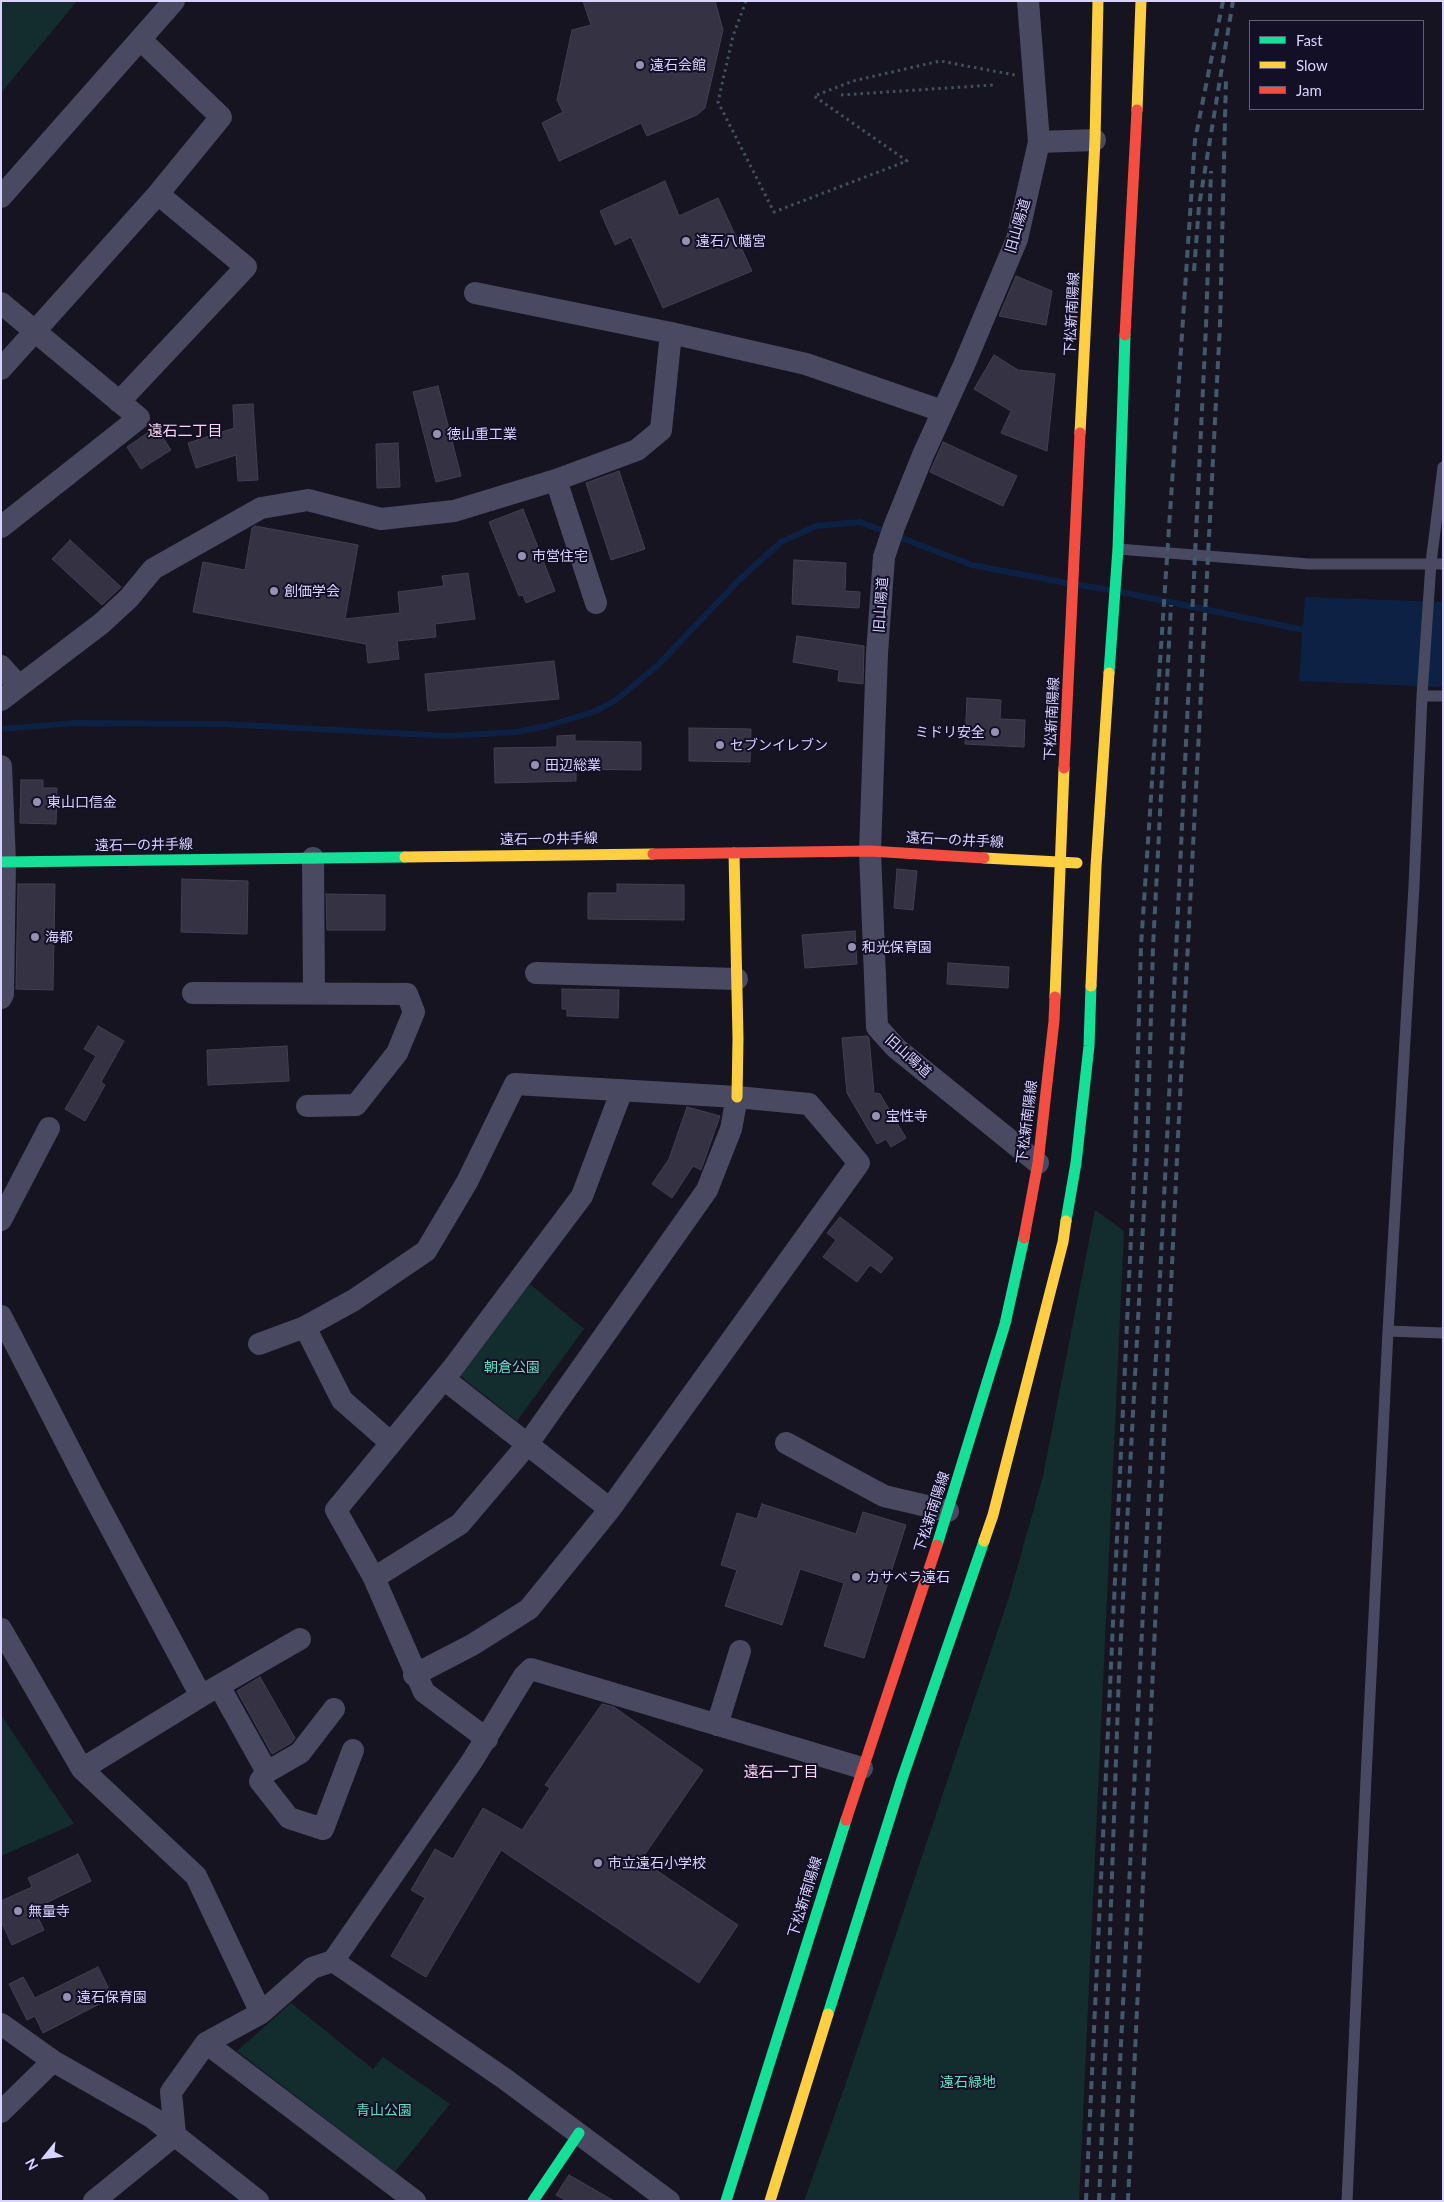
<!DOCTYPE html>
<meta charset="utf-8">
<style>
body{margin:0}
#map{position:relative;width:1444px;height:2202px;overflow:hidden;background:#161421;font-family:Lato,sans-serif}
canvas{display:block}
.frame{position:absolute;inset:0;border:2px solid #d9d4ff;pointer-events:none}
.legend{position:absolute;left:1249px;top:20px;width:175px;height:90px;box-sizing:border-box;background:#130f26;border:1px solid #625e7d;margin:0;padding:6px 9px;list-style:none;font-size:15px;color:#d9d4ff}
.legend li{display:flex;align-items:center;gap:10px;height:25px}
.legend b{width:25px;border:1px solid #625e7d}
.north{position:absolute;left:20px;top:2132px;width:50px;height:50px;-webkit-text-stroke:4px #130f26;paint-order:stroke;rotate:241deg;font-size:14px;font-weight:700;line-height:20px;text-align:center;color:#d9d4ff}
.north::after{content:'';display:block;margin:auto;width:18px;height:22px;background:#d9d4ff;clip-path:polygon(50% 0,100% 100%,50% 72%,0 100%)}
</style>
<div id="map">
<canvas width="1444" height="2202"></canvas>
<div class="frame"></div>
<ul class="legend">
<li><b style="height:6px;background:#16e098"></b>Fast</li>
<li><b style="height:6px;background:#ffcf43"></b>Slow</li>
<li><b style="height:6px;background:#f24e42"></b>Jam</li>
</ul>
<div class="north">N</div>
</div>
<script>
const context = document.querySelector('canvas').getContext('2d');
context.lineJoin = 'round';
function fill(path, color) { context.fillStyle = color; context.fill(path, 'evenodd'); }
const toPath = rows => new Path2D(rows.map(r => 'M' + r).join(''));
function strokePath(path, color, width, dash) { context.strokeStyle = color; context.lineWidth = width; context.lineCap = dash ? 'butt' : 'round'; context.setLineDash(dash || []); context.stroke(path); }
function write(font, color, halo, rows, align = 'center') {
  context.font = font + ' Lato,"Noto Sans JP",sans-serif'; context.lineWidth = 4; context.setLineDash([]); context.textBaseline = 'middle'; context.strokeStyle = halo; context.fillStyle = color; for (const [text, x, y, turn = 0] of rows) {
    context.save(); context.translate(x, y); context.rotate((+turn || 0) * Math.PI / 180); context.textAlign = isNaN(turn) ? turn : align; if (halo) context.strokeText(text, 0, 0); context.fillText(text, 0, 0); context.restore();
  }
}
fill(toPath([
 [1,1,77,1,1,93],
 [1095,1210,1124,1231,1079,2201,804,2201,847,2080,1009,1597,1043,1476],
 [530,1284,584,1329,517,1421,459,1375],
 [1,1715,74,1824,1,1856],
 [291,2003,373,2069,383,2057,450,2104,395,2172,237,2051]
]), '#132c2d');
fill(toPath([
 [1305,597,1443,602,1443,687,1299,681]
]), '#0d2144');
strokePath(toPath([
 [1079,585,1109,590],
 [1121,592,1309,631],
 [1,729,76,723,223,724,448,736,517,732,550,725,596,711,616,700,657,666,739,580,781,542,816,526,860,522,972,565,1067,583]
]), '#0d2144', 6);
const building = toPath([
 [583,1,715,1,723,30,705,108,697,115,647,136,641,123,559,161,542,123,563,112,557,100,572,30,591,25,583,1],
 [665,181,679,216,718,198,752,271,663,308,631,237,615,245,600,211,665,181],
 [1016,276,1052,291,1046,325,999,316,1016,276],
 [994,355,1018,370,1055,374,1047,451,1001,433,1011,411,974,389,994,355],
 [438,386,461,476,436,482,413,392,438,386],
 [253,404,258,480,238,481,236,455,196,468,188,443,234,428,233,405,253,404],
 [156,427,171,450,141,469,127,447,156,427],
 [943,442,1017,476,1003,506,930,472,943,442],
 [398,443,400,487,377,488,376,444,398,443],
 [619,471,645,549,611,560,586,483,619,471],
 [523,509,555,591,526,603,523,595,519,596,489,522,523,509],
 [255,526,358,545,345,619,400,613,398,592,444,586,442,576,468,573,475,619,435,624,436,637,397,641,399,659,368,663,366,644,193,612,203,562,245,570,252,528,255,526],
 [70,540,121,587,102,605,52,559,70,540],
 [794,560,846,563,845,591,860,592,859,608,792,604,794,560],
 [797,636,864,646,863,684,838,681,839,670,793,662,797,636],
 [554,661,559,699,428,711,425,674,554,661],
 [967,698,1001,700,1000,719,1025,720,1024,747,965,744,967,698],
 [689,728,751,729,750,762,689,761,689,728],
 [575,735,575,741,641,742,641,770,576,769,576,781,495,783,494,748,557,747,557,736,575,735],
 [21,780,43,780,43,788,57,788,56,824,20,823,21,780],
 [897,869,917,871,913,910,894,908,897,869],
 [182,879,248,881,247,934,181,932,182,879],
 [18,884,55,884,53,990,16,989,18,884],
 [617,884,684,885,684,920,588,919,588,893,617,893,617,884],
 [326,894,385,895,385,930,327,930,326,894],
 [855,931,857,964,805,968,802,935,855,931],
 [948,963,1009,967,1008,988,947,984,948,963],
 [562,989,619,990,618,1018,567,1016,567,1009,562,1009,562,989],
 [98,1026,124,1041,101,1082,105,1085,85,1121,65,1109,96,1056,84,1049,98,1026],
 [867,1036,869,1038,874,1093,880,1094,906,1138,891,1147,886,1139,877,1144,847,1093,842,1038,867,1036],
 [287,1046,289,1081,208,1085,207,1050,287,1046],
 [687,1107,720,1116,701,1170,693,1166,672,1198,652,1184,669,1159,687,1107],
 [840,1217,893,1258,881,1273,870,1265,857,1282,823,1257,836,1240,827,1233,840,1217],
 [762,1504,856,1534,863,1512,906,1525,864,1658,824,1646,844,1583,800,1569,782,1625,725,1606,737,1570,721,1565,737,1513,757,1519,762,1504],
 [260,1677,295,1738,291,1743,272,1754,237,1691,260,1677],
 [602,1704,614,1707,703,1770,641,1860,738,1925,699,1983,501,1850,426,1977,391,1956,425,1898,411,1890,435,1849,453,1859,483,1808,522,1830,550,1788,545,1785,602,1704],
 [78,1854,91,1881,34,1909,44,1930,12,1945,1,1921,1,1901,32,1887,28,1878,78,1854],
 [98,1967,113,1997,43,2033,35,2016,27,2020,9,1984,23,1977,35,1998,98,1967],
 [569,2175,614,2201,567,2201,556,2195,569,2175]
]);
fill(building, '#343243');
strokePath(building, '#433f54', 1);
strokePath(toPath([
 [746,1,733,36,718,102,774,212,907,161,814,96,853,81,940,61,1015,75],
 [841,95,993,85]
]), '#44505f', 3, [2.5, 4]);
strokePath(toPath([
 [1118,549,1309,564,1443,564],
 [1422,696,1443,696],
 [1388,1331,1443,1333],
 [1347,2201,1366,1778,1388,1331,1414,886,1422,696,1431,563,1443,467]
]), '#4a4962', 11);
strokePath(toPath([
 [1028,1,1039,142,1017,239,964,365,923,455,894,527,884,557,877,653,870,851,877,1027,896,1048,1038,1163],
 [1039,142,1095,140],
 [1,197,174,1],
 [475,293,671,333,806,364,942,411],
 [1,303,139,418,1,527],
 [1,369,158,194,221,117,141,40],
 [119,402,246,267,158,194],
 [556,480,596,603],
 [1,666,18,685],
 [1,700,102,623,129,598,153,569,261,508,308,500,381,519,454,511,556,480,637,450,661,430,671,333],
 [1,766,5,862,3,994,1,998],
 [313,858,314,993],
 [536,973,737,979],
 [193,993,407,994,414,1012,397,1053,356,1105,307,1106],
 [1,1220,49,1128],
 [1,1316,90,1489,201,1696,82,1769],
 [305,1327,342,1400,391,1443],
 [259,1344,305,1327,354,1300,426,1251,467,1182,515,1084,737,1097,809,1104,859,1163,610,1509,529,1609,472,1645,414,1675],
 [444,1379,610,1509],
 [786,1443,884,1496,948,1511],
 [374,1578,460,1524,527,1445,707,1190,731,1129,737,1097],
 [1,1629,82,1769,196,1876,261,2013],
 [219,1686,267,1772],
 [201,1696,300,1639],
 [334,1709,300,1753,267,1772,260,1781,289,1818,323,1829,353,1750],
 [717,1725,740,1651],
 [487,1739,424,1692,374,1578,336,1510,452,1369,582,1196,622,1090],
 [333,1961,505,2079,669,2201],
 [1,2024,53,2061,153,2118,258,2201],
 [206,2043,415,2201],
 [1,2112,53,2061],
 [175,2135,171,2092,206,2043,261,2013,312,1968,333,1961,472,1761,524,1676,531,1669,862,1768],
 [94,2201,175,2135]
]), '#4a4962', 22);
strokePath(toPath([
 [1109,673,1118,549,1125,335],
 [1,862,405,857],
 [1066,1221,1076,1163,1089,1046,1091,986],
 [937,1545,1005,1324,1024,1238],
 [828,2014,902,1779,984,1541],
 [533,2201,579,2133],
 [726,2201,846,1820]
]), '#16e098', 11);
strokePath(toPath([
 [1137,110,1141,1],
 [1080,433,1095,140,1098,1],
 [734,853,738,1038,737,1097],
 [405,857,653,854],
 [984,858,1077,863],
 [1091,986,1096,866,1109,673],
 [1055,997,1064,768],
 [984,1541,993,1515,1063,1242,1066,1221],
 [770,2201,828,2014]
]), '#ffcf43', 11);
strokePath(toPath([
 [1125,335,1137,110],
 [1064,768,1080,433],
 [653,854,870,851,984,858],
 [1024,1238,1038,1163,1054,1021,1055,997],
 [846,1820,937,1545]
]), '#f24e42', 11);
strokePath(toPath([
 [1194,271,1199,206,1233,1],
 [1086,2201,1135,1152,1141,946,1195,140,1223,1],
 [1099,2201,1108,1990,1119,1673,1147,1153,1153,947,1171,605],
 [1113,2201,1167,1139,1206,326,1211,171],
 [1128,2201,1178,1137,1220,324,1226,79]
]), '#43596b', 4, [8, 6]);
for (const [x, y, r, color] of [
 [640,65,5,"#9591b1"],
 [686,241,5,"#9591b1"],
 [437,434,5,"#9591b1"],
 [522,556,5,"#9591b1"],
 [274,591,5,"#9591b1"],
 [995,732,5,"#9591b1"],
 [720,745,5,"#9591b1"],
 [535,765,5,"#9591b1"],
 [37,802,5,"#9591b1"],
 [35,937,5,"#9591b1"],
 [852,947,5,"#9591b1"],
 [876,1116,5,"#9591b1"],
 [856,1577,5,"#9591b1"],
 [598,1863,5,"#9591b1"],
 [18,1911,5,"#9591b1"],
 [67,1997,5,"#9591b1"]
]) { const dot = new Path2D(); dot.arc(x, y, r, 0, 2 * Math.PI); context.fillStyle = color; context.fill(dot); strokePath(dot, '#130f26', 2); }
write('14px', '#d9d4ff', '#130f26', [
 ["遠石会館",650,65],
 ["遠石八幡宮",696,241],
 ["徳山重工業",447,434],
 ["市営住宅",532,556],
 ["創価学会",284,591],
 ["ミドリ安全",985,732,"right"],
 ["セブンイレブン",730,745],
 ["田辺総業",545,765],
 ["東山口信金",47,802],
 ["海都",45,937],
 ["和光保育園",862,947],
 ["宝性寺",886,1116],
 ["カサベラ遠石",866,1577],
 ["市立遠石小学校",608,1863],
 ["無量寺",28,1911],
 ["遠石保育園",77,1997]
], 'left');
write('14px', '#d9d4ff', '#130f26', [
 ["旧山陽道",1018,226,-74],
 ["下松新南陽線",1072,314,-87],
 ["旧山陽道",881,605,-86],
 ["下松新南陽線",1052,719,-87],
 ["遠石一の井手線",549,839,-1],
 ["遠石一の井手線",955,840,3],
 ["遠石一の井手線",144,845,-1],
 ["旧山陽道",908,1056,42],
 ["下松新南陽線",1027,1122,-83],
 ["下松新南陽線",932,1512,-72],
 ["下松新南陽線",805,1897,-73]
]);
write('14px', '#5fe0c0', '#130f26', [
 ["朝倉公園",512,1367],
 ["遠石緑地",968,2082],
 ["青山公園",384,2110]
]);
write('15px', '#ffd6f0', '#130f26', [
 ["遠石二丁目",185,431],
 ["遠石一丁目",781,1772]
]);
</script>
